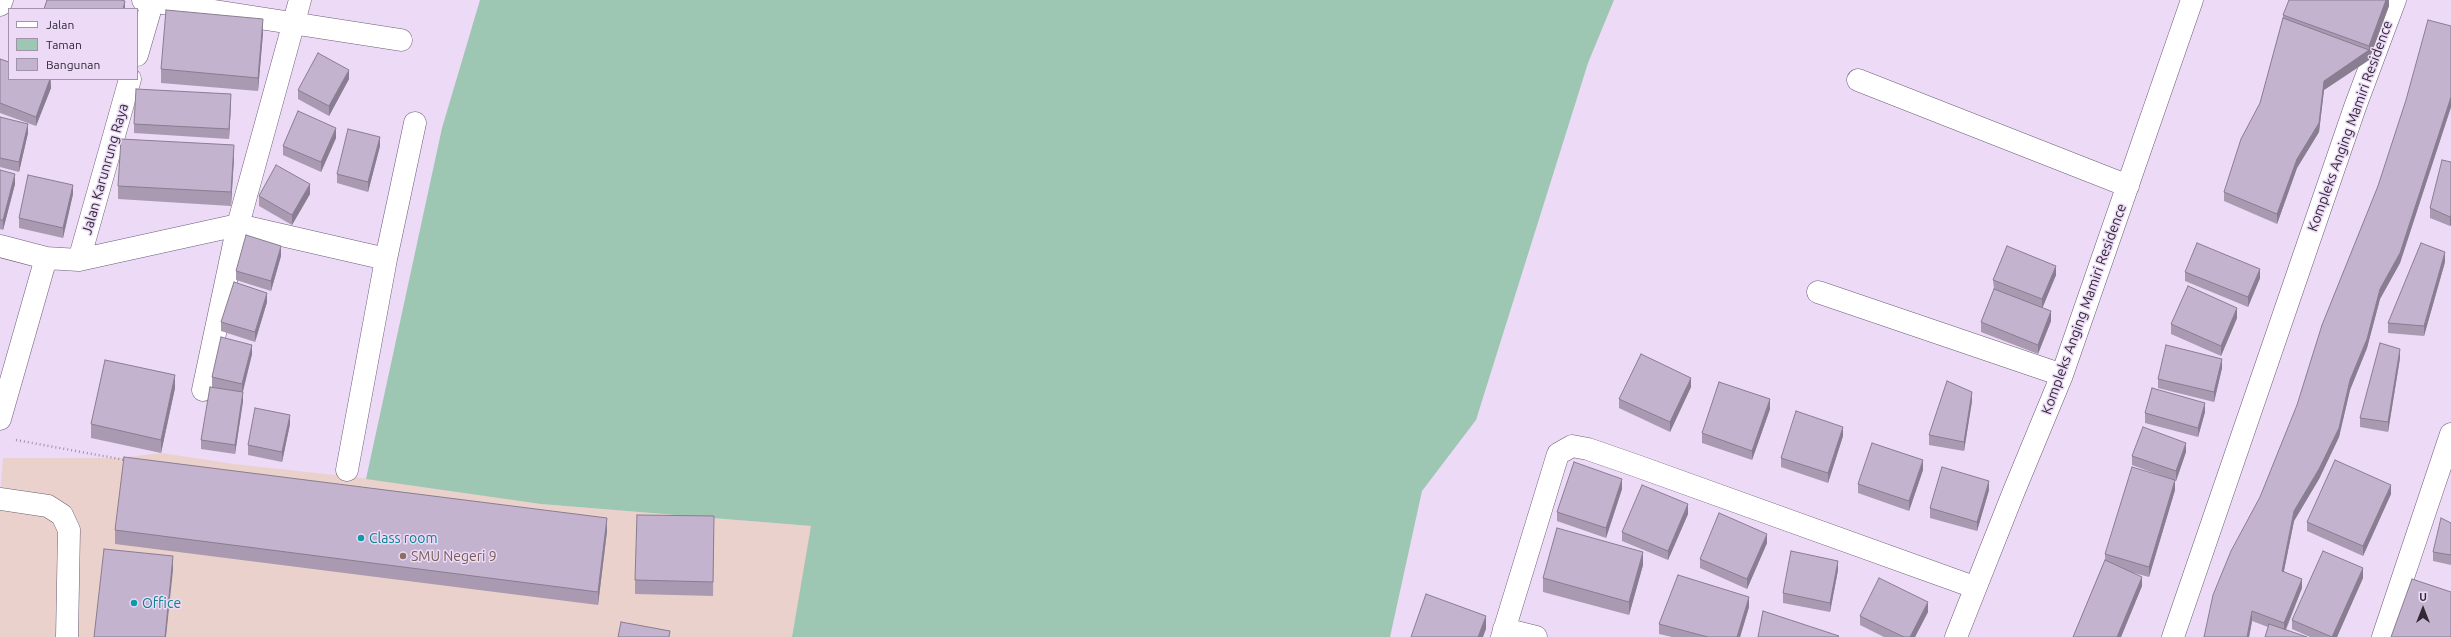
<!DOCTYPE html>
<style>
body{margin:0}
#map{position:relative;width:2451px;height:637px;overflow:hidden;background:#ecdaf7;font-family:Ubuntu,sans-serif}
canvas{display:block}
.legend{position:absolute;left:8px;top:8px;width:130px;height:72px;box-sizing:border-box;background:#ecdaf7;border:1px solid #a193a9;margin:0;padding:5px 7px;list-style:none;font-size:12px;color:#302934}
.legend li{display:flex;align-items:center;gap:8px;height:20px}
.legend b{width:20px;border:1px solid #a193a9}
.north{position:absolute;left:2403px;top:589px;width:40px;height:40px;-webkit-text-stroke:3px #ecdaf7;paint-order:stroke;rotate:0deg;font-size:11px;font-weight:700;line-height:16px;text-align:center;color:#302934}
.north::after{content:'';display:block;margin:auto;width:14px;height:18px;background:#302934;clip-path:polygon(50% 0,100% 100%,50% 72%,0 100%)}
</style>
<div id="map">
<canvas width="2451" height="637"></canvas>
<ul class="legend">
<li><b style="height:5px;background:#fff"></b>Jalan</li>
<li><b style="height:11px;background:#9ec7b3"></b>Taman</li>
<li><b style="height:11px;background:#c4b3cf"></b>Bangunan</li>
</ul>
<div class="north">U</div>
</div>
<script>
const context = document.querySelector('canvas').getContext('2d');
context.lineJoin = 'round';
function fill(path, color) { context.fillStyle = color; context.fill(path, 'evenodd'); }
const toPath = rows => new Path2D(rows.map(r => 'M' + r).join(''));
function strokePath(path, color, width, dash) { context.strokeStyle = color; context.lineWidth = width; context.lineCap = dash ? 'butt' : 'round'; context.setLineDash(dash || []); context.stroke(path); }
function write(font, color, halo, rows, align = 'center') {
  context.font = font + ' Ubuntu,sans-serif'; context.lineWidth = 3; context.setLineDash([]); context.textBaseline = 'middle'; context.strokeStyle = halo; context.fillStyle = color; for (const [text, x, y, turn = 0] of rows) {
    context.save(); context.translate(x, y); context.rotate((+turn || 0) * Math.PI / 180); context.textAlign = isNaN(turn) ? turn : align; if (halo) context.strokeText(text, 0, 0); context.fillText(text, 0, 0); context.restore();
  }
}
fill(toPath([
 [161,453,234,464,388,481,541,504,812,526,792,637,0,637,0,496,3,458,120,458]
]), '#ebd1cc');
fill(toPath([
 [480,0,1614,0,1588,63,1476,420,1422,491,1390,637,792,637,811,526,541,504,366,479,442,128]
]), '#9ec7b3');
const minor = toPath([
 [143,0,401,40],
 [0,5,2,0],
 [137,55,153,0],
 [1858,80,2128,186],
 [0,246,46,258,79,260,238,225,300,0],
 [79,260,130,79],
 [1818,292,2062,375],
 [203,390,238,225,386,259],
 [0,419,46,258],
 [347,470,386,259,415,123],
 [0,499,48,506,62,515,69,530,67,637],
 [1504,629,1536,637],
 [1502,637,1558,454,1572,446,1588,449,1637,466,1974,587],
 [1956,637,2014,491,2062,375,2192,0],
 [2173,637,2355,107,2395,0],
 [2383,637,2451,434]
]);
strokePath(minor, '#6c5d76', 23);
strokePath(toPath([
 [16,440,125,460]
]), '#9f91a7', 2.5, [1, 3]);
strokePath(minor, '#fff', 22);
fill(toPath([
 [2386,0,2389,0,2389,6,2369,60,2324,90,2319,132,2297,168,2277,224,2224,201,2224,192,2260,103,2283,18,2283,15],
 [2451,26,2451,107,2400,263,2380,299,2367,348,2350,390,2339,437,2319,479,2294,521,2284,571,2302,588,2286,630,2268,627,2252,621,2249,637,2204,637],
 [263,33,258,91,161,83,161,69],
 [0,59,51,79,51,88,36,126,0,113],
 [349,79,329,116,298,99,298,90],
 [231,104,229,139,134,133,134,124],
 [0,117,28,133,19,172,0,167],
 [336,138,321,172,283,155,283,146],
 [380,146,368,192,337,183,337,174],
 [234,158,231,206,118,199,118,186],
 [2451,162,2451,225,2450,226,2430,218,2430,208],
 [0,170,15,184,3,230,0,229],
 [73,194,63,238,19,228,19,218],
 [310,194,292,225,259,206,259,196],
 [281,256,271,291,236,280,236,271],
 [2445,262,2424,336,2388,333,2388,323],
 [2185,272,2260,278,2248,307,2185,281],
 [2056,275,2042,308,2051,321,2038,354,1981,332,1981,322,1994,289,1993,280],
 [267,302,255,342,221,331,221,322],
 [2237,318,2221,356,2171,334,2171,324],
 [252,354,243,392,243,401,235,454,201,449,201,440,212,387,212,377],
 [2400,358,2388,432,2360,427,2360,418],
 [2222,368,2214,402,2158,388,2158,379],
 [1691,387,1670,432,1619,408,1619,399],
 [175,388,161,453,91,438,91,424],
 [1972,401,1964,451,1929,445,1929,435],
 [1770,409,1752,460,1702,443,1702,433],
 [2205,412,2198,437,2145,423,2145,413],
 [290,424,282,462,248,455,248,445],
 [1843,436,1828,483,1781,467,1781,458],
 [2186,452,2176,481,2175,481,2175,490,2149,577,2130,572,2142,586,2121,637,2073,637,2105,560,2105,554,2167,478,2132,465,2132,456],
 [1923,470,1909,511,1858,493,1858,484],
 [1622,489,1606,538,1557,521,1557,512],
 [1989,490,1977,531,1930,518,1930,508],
 [2391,494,2363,556,2307,531,2307,522],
 [1688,514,1668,560,1622,541,1622,532],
 [2451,523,2451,565,2433,561,2433,552],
 [115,530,607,531,598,605,115,544],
 [714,530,713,596,635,594,635,580],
 [1767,543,1747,589,1700,568,1700,559],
 [1643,565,1629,615,1543,592,1543,578],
 [1838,570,1830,612,1783,603,1783,593],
 [2363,578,2337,637,2310,637,2292,629,2292,620],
 [1749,607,1740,637,1672,637,1659,634,1659,624],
 [1928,612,1915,637,1884,637,1860,625,1860,616]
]), '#a99ab2');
fill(toPath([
 [2386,0,2389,0,2389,6,2369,60,2369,46],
 [125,1,125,9,123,9],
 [263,19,263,33,258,91,258,78],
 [2369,50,2369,60,2324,90,2319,132,2297,168,2277,224,2277,214,2324,81],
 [349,70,349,79,329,116,329,106],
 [50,79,51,88,36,126,36,117],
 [231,94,231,104,229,139,229,129],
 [2451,97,2451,107,2400,263,2380,299,2367,348,2350,390,2339,437,2319,479,2294,521,2282,580,2282,571,2294,511,2350,380,2380,289],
 [28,124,28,133,19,172,19,162],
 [336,128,336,138,321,172,321,162],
 [380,137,380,146,368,192,368,182],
 [234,145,234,158,231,206,231,192],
 [15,174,15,184,3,230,3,220],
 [310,184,310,194,292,225,292,215],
 [73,185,73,194,63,238,63,228],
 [2451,215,2451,225,2450,226,2450,217],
 [281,246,281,256,271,291,271,281],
 [2445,252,2445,262,2424,336,2424,326],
 [2056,266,2056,275,2042,309,2042,299],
 [2260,269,2260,278,2248,307,2248,297],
 [267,293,267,302,255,342,255,332],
 [2237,308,2237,318,2221,356,2221,346],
 [2051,311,2051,321,2038,354,2038,345],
 [252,345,252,354,242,394,242,384],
 [2400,349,2400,358,2388,432,2388,422],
 [2222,359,2222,368,2214,402,2214,392],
 [175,375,175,388,161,453,161,440],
 [1691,378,1691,387,1670,432,1670,422],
 [243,392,243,401,235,454,235,445],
 [1972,392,1972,401,1964,451,1964,442],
 [1770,399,1770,409,1752,460,1752,451],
 [2205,403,2205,412,2198,437,2198,428],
 [290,415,290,424,282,462,282,452],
 [1843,427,1843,436,1828,483,1828,473],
 [2186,443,2186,452,2176,481,2176,471],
 [1923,460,1923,470,1909,511,1909,501],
 [1622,479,1622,489,1606,538,1606,528],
 [2175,480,2175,490,2149,577,2149,567],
 [1989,481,1989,490,1977,531,1977,522],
 [2391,485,2391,494,2363,556,2363,546],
 [1688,504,1688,514,1668,560,1668,551],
 [607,518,607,531,598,605,598,592],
 [1767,534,1767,543,1747,589,1747,579],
 [1643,552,1643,565,1629,615,1629,602],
 [173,556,173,570,166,637,165,637],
 [1838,561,1838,570,1830,612,1830,603],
 [2363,568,2363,578,2337,637,2332,637],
 [2142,577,2142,586,2121,637,2117,637],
 [2302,579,2302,588,2284,633,2284,623],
 [1749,597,1749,607,1740,637,1737,637],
 [1928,602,1928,612,1915,637,1910,637],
 [2252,611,2252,621,2249,637,2247,637],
 [1486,616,1486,629,1483,637,1478,637]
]), '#897d91');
const building = toPath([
 [47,0,121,0,125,1,123,9,44,9,47,0],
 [2289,0,2386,0,2369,46,2283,15,2289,0],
 [166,10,263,19,258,78,161,69,166,10],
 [2283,18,2369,50,2324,81,2319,123,2297,159,2277,214,2224,192,2241,139,2260,103,2283,18],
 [2428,20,2451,26,2451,97,2400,253,2380,289,2367,339,2350,380,2339,428,2319,469,2294,511,2282,571,2302,579,2284,623,2252,611,2247,637,2204,637,2213,595,2231,551,2260,497,2297,405,2322,325,2378,186,2406,100,2428,20],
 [318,53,349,70,329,106,298,90,318,53],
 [0,59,9,62,9,79,50,79,36,117,0,103,0,59],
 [136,89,231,94,229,129,134,124,136,89],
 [298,111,336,128,321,162,283,146,298,111],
 [0,117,28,124,19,162,0,158,0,117],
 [348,129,380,137,368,182,337,174,348,129],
 [121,139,234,145,231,192,118,186,121,139],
 [2442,160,2451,162,2451,215,2450,217,2430,208,2442,160],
 [276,165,310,184,292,215,259,196,276,165],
 [0,170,15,174,3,220,0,220,0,170],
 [28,175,73,185,63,228,19,218,28,175],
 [246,235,281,246,271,281,236,271,246,235],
 [2197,243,2260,269,2248,297,2185,272,2197,243],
 [2421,243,2445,252,2424,326,2388,323,2421,243],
 [2007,246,2056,266,2042,299,1993,280,2007,246],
 [234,282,267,293,255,332,221,322,234,282],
 [2188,286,2237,308,2221,346,2171,324,2188,286],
 [1994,289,2051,311,2038,345,1981,322,1994,289],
 [221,337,252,345,242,384,212,377,221,337],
 [2380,343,2400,349,2388,422,2360,418,2380,343],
 [2166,345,2222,359,2214,392,2158,379,2166,345],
 [1641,354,1691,378,1670,422,1619,399,1641,354],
 [105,360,175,375,161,440,91,424,105,360],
 [1947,381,1972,392,1964,442,1929,435,1947,381],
 [1719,382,1770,399,1752,451,1702,433,1719,382],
 [210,387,243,392,235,445,201,440,210,387],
 [2152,388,2205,403,2198,428,2145,413,2152,388],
 [255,408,290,415,282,452,248,445,255,408],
 [1796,411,1843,427,1828,473,1781,458,1796,411],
 [2143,427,2186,443,2176,471,2132,456,2143,427],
 [1872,443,1923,460,1909,501,1858,484,1872,443],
 [124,457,607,518,598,592,115,530,124,457],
 [2335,460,2391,485,2363,546,2307,522,2335,460],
 [1574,462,1622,479,1606,528,1557,512,1574,462],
 [1942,467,1989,481,1977,522,1930,508,1942,467],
 [2132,467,2175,480,2149,567,2105,554,2132,467],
 [1642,485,1688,504,1668,551,1622,532,1642,485],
 [1719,513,1767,534,1747,579,1700,559,1719,513],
 [637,515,714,516,713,582,635,580,637,515],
 [2441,518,2451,523,2451,555,2433,552,2441,518],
 [1557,528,1643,552,1629,602,1543,578,1557,528],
 [104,549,173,556,165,637,94,637,104,549],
 [1791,551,1838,561,1830,603,1783,593,1791,551],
 [2323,551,2363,568,2332,637,2292,620,2323,551],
 [2105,560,2142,577,2117,637,2073,637,2105,560],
 [1678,575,1749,597,1737,637,1708,637,1659,624,1678,575],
 [1879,578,1928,602,1910,637,1904,637,1860,616,1879,578],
 [2412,579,2451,592,2451,637,2391,637,2412,579],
 [1426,594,1486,616,1478,637,1411,637,1426,594],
 [1763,611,1839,636,1838,637,1758,637,1763,611],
 [621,622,670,631,669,637,618,637,621,622],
 [2269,624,2307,637,2265,637,2269,624]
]);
fill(building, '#c4b3cf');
strokePath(building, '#897d91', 1);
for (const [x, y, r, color] of [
 [361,538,4,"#0f9aa8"],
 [403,556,4,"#8d6e63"],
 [134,603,4,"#0f9aa8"]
]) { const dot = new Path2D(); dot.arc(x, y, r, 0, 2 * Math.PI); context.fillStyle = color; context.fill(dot); strokePath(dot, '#ecdaf7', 1.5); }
write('14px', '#302934', '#ecdaf7', [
 ["Kompleks Anging Mamiri Residence",2350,126,-70],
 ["Jalan Karunrung Raya",105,169,-74],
 ["Kompleks Anging Mamiri Residence",2084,309,-70]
]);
write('14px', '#0d838f', '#ecdaf7', [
 ["Class room",369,538],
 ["Office",142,603]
], 'left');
write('14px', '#785e54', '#ecdaf7', [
 ["SMU Negeri 9",411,556]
], 'left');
</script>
